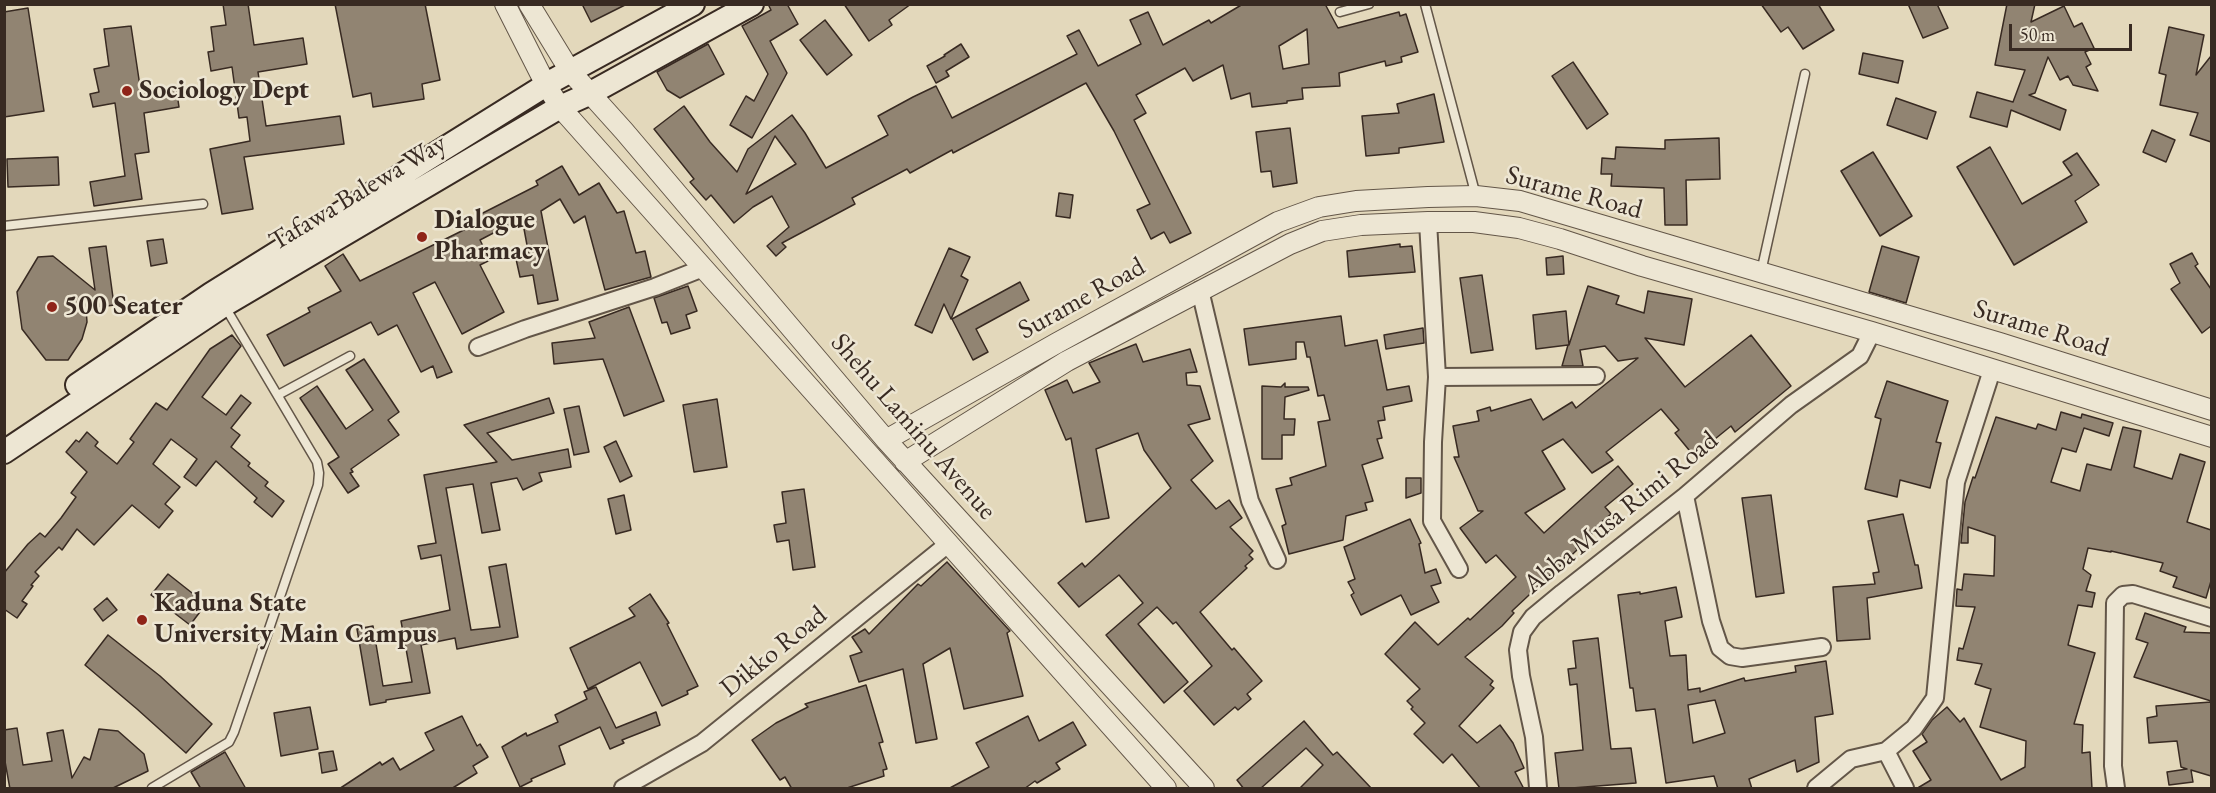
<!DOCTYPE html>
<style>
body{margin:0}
#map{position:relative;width:2216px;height:793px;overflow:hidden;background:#e3d8bb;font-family:"EB Garamond",serif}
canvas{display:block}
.frame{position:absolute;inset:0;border:6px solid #382a22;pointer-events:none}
.scale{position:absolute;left:2009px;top:24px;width:123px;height:27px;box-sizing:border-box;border:3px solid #382a22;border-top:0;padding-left:8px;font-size:18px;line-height:21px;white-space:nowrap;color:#382a22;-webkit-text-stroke:4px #ede6d3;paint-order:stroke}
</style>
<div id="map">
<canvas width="2216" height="793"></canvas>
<div class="frame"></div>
<div class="scale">50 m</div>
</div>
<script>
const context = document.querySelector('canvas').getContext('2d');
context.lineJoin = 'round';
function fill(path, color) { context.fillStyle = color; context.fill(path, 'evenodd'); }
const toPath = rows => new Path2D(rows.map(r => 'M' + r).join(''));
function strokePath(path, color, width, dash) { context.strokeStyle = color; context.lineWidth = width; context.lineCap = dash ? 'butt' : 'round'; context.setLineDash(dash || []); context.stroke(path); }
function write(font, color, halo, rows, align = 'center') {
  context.font = font + ' "EB Garamond",serif'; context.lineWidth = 5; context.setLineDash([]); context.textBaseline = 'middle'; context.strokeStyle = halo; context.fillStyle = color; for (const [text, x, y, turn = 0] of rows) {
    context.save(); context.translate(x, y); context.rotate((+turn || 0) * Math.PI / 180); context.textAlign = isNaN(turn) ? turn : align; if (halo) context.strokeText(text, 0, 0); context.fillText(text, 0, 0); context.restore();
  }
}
const building = toPath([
 [223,4,248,4,254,45,303,38,307,64,258,72,266,126,340,116,344,144,244,157,253,209,222,214,210,149,250,141,247,117,239,118,232,67,211,71,208,52,214,51,211,27,226,25,223,4],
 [335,4,425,4,440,80,422,84,424,99,373,107,371,93,353,97,335,4],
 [582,4,627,4,591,22,582,4],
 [768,4,787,4,798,24,770,41,787,73,752,138,730,125,746,96,754,101,768,74,742,26,771,10,768,4],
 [844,4,911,4,889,20,892,25,869,41,844,4],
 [1243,4,1325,4,1338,28,1399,12,1400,16,1406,14,1418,52,1401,57,1402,62,1386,66,1385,61,1339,73,1340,86,1302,88,1303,99,1287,101,1287,103,1252,107,1250,93,1231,99,1223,65,1193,81,1185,68,1136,95,1146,113,1134,120,1191,233,1170,243,1164,232,1151,239,1137,210,1150,204,1114,131,1086,83,953,153,952,150,910,173,907,169,852,198,855,204,782,243,786,247,776,256,767,246,789,227,772,196,753,207,734,223,711,195,706,200,690,182,694,179,654,129,684,106,710,142,737,172,748,149,792,115,805,133,826,168,888,135,878,116,913,97,936,86,952,118,1077,54,1067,36,1079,30,1098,66,1141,44,1130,20,1148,12,1163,45,1209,20,1211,23,1243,4],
 [1307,29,1309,64,1283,69,1279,46,1307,29],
 [775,136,796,164,746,194,775,136],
 [1761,4,1818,4,1834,30,1803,49,1788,27,1781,32,1761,4],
 [1908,4,1937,4,1948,28,1923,38,1908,4],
 [2007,4,2035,4,2031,22,2064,6,2074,27,2082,23,2094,48,2085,52,2091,64,2086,67,2098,91,2073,85,2068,76,2060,80,2048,57,2035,93,2029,95,2066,110,2060,130,2011,110,2007,127,1970,117,1977,92,2013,102,2025,70,1995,65,2007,4],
 [28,8,44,111,4,117,4,12,28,8],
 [825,20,852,55,827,75,800,40,825,20],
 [131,26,141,93,176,87,179,107,144,113,149,152,135,154,142,199,94,206,90,182,125,176,115,103,93,107,90,94,99,92,94,69,109,66,104,29,131,26],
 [2169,27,2204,35,2196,75,2211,56,2211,142,2190,135,2198,113,2160,105,2166,75,2159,73,2169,27],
 [708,44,724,74,680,98,667,90,657,72,708,44],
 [961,44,969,57,946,71,949,76,936,83,927,66,945,56,944,55,961,44],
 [1863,53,1903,61,1898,83,1859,74,1863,53],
 [1573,62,1608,114,1587,129,1552,76,1573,62],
 [1434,94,1444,142,1399,148,1399,153,1366,156,1362,116,1399,113,1397,104,1434,94],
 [1896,98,1936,112,1927,139,1887,125,1896,98],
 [1290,128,1297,183,1273,187,1271,171,1261,172,1256,132,1290,128],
 [2152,130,2175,140,2166,162,2143,152,2152,130],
 [1719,138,1720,179,1686,180,1687,225,1665,225,1664,188,1611,186,1612,174,1601,174,1602,158,1615,159,1616,147,1665,149,1665,140,1719,138],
 [1990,147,2022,204,2072,175,2063,162,2077,153,2099,185,2075,201,2087,222,2014,265,1957,167,1990,147],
 [1873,152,1912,216,1880,236,1841,171,1873,152],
 [58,157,59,185,8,187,7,159,58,157],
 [562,166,579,195,599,183,617,213,624,211,636,253,645,251,651,277,605,290,585,216,574,223,560,199,541,211,558,300,538,304,533,275,520,277,516,259,529,256,522,218,480,240,490,260,480,265,504,312,462,334,435,282,413,293,452,372,437,378,433,366,421,372,397,325,378,335,371,322,284,366,267,335,310,312,308,308,341,291,325,266,343,254,360,281,480,222,477,216,538,185,536,181,562,166],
 [1059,193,1073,195,1070,218,1056,216,1059,193],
 [163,239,167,263,151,266,147,241,163,239],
 [1400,244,1400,247,1412,246,1415,272,1349,277,1347,251,1400,244],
 [106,246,114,305,86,309,87,322,82,339,68,360,46,360,22,329,17,292,38,257,53,256,95,290,89,248,106,246],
 [1882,246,1919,257,1906,303,1869,292,1882,246],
 [949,248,970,257,961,276,968,280,951,319,944,304,932,333,915,325,949,248],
 [2192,253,2198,264,2195,266,2211,289,2211,326,2202,333,2171,289,2180,283,2170,264,2192,253],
 [1563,256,1564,274,1547,275,1546,258,1563,256],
 [1482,275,1493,350,1471,353,1460,278,1482,275],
 [1020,282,1029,300,976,329,988,352,973,360,952,319,1020,282],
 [688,286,697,311,686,315,690,328,671,334,667,322,662,323,654,298,688,286],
 [1588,286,1619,296,1616,304,1644,313,1648,291,1692,299,1684,345,1645,338,1685,387,1751,335,1791,386,1735,432,1731,426,1694,456,1675,433,1679,430,1661,409,1606,452,1613,460,1592,473,1563,439,1542,451,1565,489,1525,513,1544,533,1618,466,1633,484,1605,507,1611,514,1592,530,1594,532,1576,548,1577,550,1512,611,1514,613,1502,626,1465,657,1493,681,1490,685,1494,688,1459,726,1477,743,1500,725,1513,743,1524,768,1515,772,1524,789,1481,789,1452,754,1443,763,1414,734,1425,723,1411,709,1413,707,1407,701,1420,689,1385,654,1415,622,1438,645,1468,618,1470,620,1516,577,1496,555,1486,563,1460,528,1483,511,1478,511,1454,457,1459,457,1453,426,1479,421,1477,411,1490,407,1491,411,1531,399,1543,420,1572,402,1576,408,1638,358,1618,361,1605,346,1580,350,1583,366,1562,366,1568,345,1536,349,1533,315,1566,311,1569,345,1588,286],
 [629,307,664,401,624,416,603,359,554,364,552,343,595,338,589,322,629,307],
 [1341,316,1345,346,1377,340,1387,390,1409,386,1412,401,1383,407,1385,420,1378,421,1382,438,1377,439,1383,458,1362,465,1373,501,1365,503,1367,510,1346,516,1343,540,1289,554,1282,526,1286,524,1276,489,1292,485,1290,478,1326,466,1318,422,1330,420,1324,395,1318,396,1310,357,1307,357,1304,342,1296,342,1296,359,1249,365,1244,329,1341,316],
 [1423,328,1424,343,1386,349,1384,335,1423,328],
 [232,335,241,346,202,397,226,415,241,395,251,403,231,428,240,435,231,447,250,463,248,466,268,482,265,486,284,501,272,517,254,502,257,498,216,461,196,486,184,477,197,459,171,439,153,464,180,487,165,504,173,511,159,528,132,505,94,545,77,529,62,550,59,547,35,572,39,576,31,585,33,586,22,601,27,604,17,618,4,609,4,573,28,544,40,533,45,537,61,518,76,497,71,493,87,472,66,452,76,440,79,442,87,432,98,442,95,446,117,464,134,442,130,439,156,403,167,410,210,349,232,335],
 [1136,344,1143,362,1190,349,1197,372,1186,373,1187,385,1200,386,1210,419,1188,425,1213,461,1191,480,1216,509,1229,500,1242,518,1230,527,1253,551,1249,555,1253,559,1245,566,1247,568,1200,612,1232,650,1234,648,1262,681,1247,694,1251,699,1238,710,1235,707,1214,725,1184,691,1212,666,1176,622,1173,624,1157,607,1138,624,1188,682,1164,703,1106,635,1143,603,1119,575,1079,607,1058,583,1082,563,1085,567,1171,488,1144,450,1138,433,1096,449,1109,518,1086,522,1071,438,1066,440,1045,390,1067,380,1073,393,1100,382,1089,363,1136,344],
 [364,359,399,412,388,420,399,435,351,469,353,472,350,473,359,486,348,493,328,464,339,457,300,398,317,386,346,429,373,410,346,370,364,359],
 [1887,381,1948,401,1936,442,1941,443,1930,488,1900,480,1897,497,1865,489,1881,419,1875,417,1887,381],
 [1285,383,1285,387,1308,387,1309,390,1285,397,1284,419,1295,419,1294,435,1282,435,1282,459,1262,459,1262,386,1281,387,1285,383],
 [549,398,554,413,487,433,512,460,568,449,571,467,539,473,542,481,523,490,517,478,491,483,500,530,482,533,473,484,446,488,471,630,500,627,489,567,506,564,518,637,457,649,455,638,421,645,430,693,386,700,386,702,370,705,357,629,373,626,383,686,412,682,401,621,450,610,441,555,421,559,418,546,436,543,424,475,497,462,464,425,549,398],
 [717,399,727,467,694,472,683,405,717,399],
 [579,406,589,452,574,455,564,409,579,406],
 [2061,412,2081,418,2082,414,2113,423,2109,436,2084,428,2076,452,2062,448,2051,482,2080,491,2087,464,2111,470,2123,427,2141,431,2134,467,2172,479,2180,454,2205,462,2187,522,2211,530,2211,581,2206,598,2173,587,2177,577,2160,571,2163,563,2111,551,2111,552,2088,548,2083,569,2091,575,2086,591,2095,593,2092,607,2078,605,2068,645,2095,653,2074,724,2083,725,2082,753,2090,752,2092,789,1916,789,1931,780,1913,751,1927,742,1922,734,1932,720,1947,707,1960,722,1964,718,2001,780,2025,767,2026,741,1980,727,1991,689,1975,684,1982,664,1957,660,1959,648,1963,649,1975,607,1956,606,1957,589,1962,590,1964,574,1994,576,1995,536,1968,527,1968,543,1961,543,1965,502,1973,477,1975,478,1996,417,2036,429,2038,424,2056,430,2061,412],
 [616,441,632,476,620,482,604,447,616,441],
 [1406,478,1421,478,1421,493,1406,498,1406,478],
 [804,489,815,567,793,570,789,540,777,542,774,525,786,523,782,492,804,489],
 [624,495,631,530,616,534,608,499,624,495],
 [1771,495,1784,593,1756,597,1742,498,1771,495],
 [1903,514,1915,565,1918,565,1922,588,1867,598,1870,639,1837,641,1833,587,1875,584,1873,573,1879,572,1868,521,1903,514],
 [1410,519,1421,543,1419,544,1425,573,1436,569,1441,583,1431,586,1439,602,1411,615,1401,595,1361,615,1351,595,1354,593,1348,582,1355,579,1344,547,1410,519],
 [947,562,1010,631,1007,633,1023,696,964,709,950,648,923,664,937,739,916,743,903,669,859,682,850,656,862,652,852,637,865,629,869,634,918,584,921,586,947,562],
 [168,574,206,604,190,625,151,595,168,574],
 [1676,587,1682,617,1665,621,1670,656,1686,655,1688,690,1700,688,1700,692,1744,678,1745,681,1796,672,1795,666,1826,661,1833,714,1815,717,1819,762,1797,772,1795,760,1749,779,1752,789,1718,789,1714,776,1666,783,1655,709,1636,711,1633,688,1630,688,1618,595,1640,592,1640,594,1676,587],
 [1715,700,1725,733,1693,743,1688,705,1715,700],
 [650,594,669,623,667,624,698,686,687,691,688,694,662,706,640,662,588,689,570,648,635,616,629,608,650,594],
 [107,598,117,610,103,621,94,609,107,598],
 [2145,613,2186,627,2184,632,2211,633,2211,701,2134,677,2148,643,2136,639,2145,613],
 [108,635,160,676,212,724,186,753,137,709,85,665,108,635],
 [1598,638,1611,749,1631,748,1636,783,1559,789,1555,753,1583,750,1577,684,1570,685,1568,669,1576,668,1573,641,1598,638],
 [866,685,883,742,879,743,887,769,883,770,884,776,844,789,792,789,785,777,780,780,752,740,776,723,808,707,805,704,866,685],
 [596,687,616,728,656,712,660,725,622,740,624,743,610,749,600,727,559,746,565,764,531,779,532,781,520,787,502,747,526,733,527,736,558,722,555,715,587,699,584,692,596,687],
 [2211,702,2211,776,2191,770,2193,782,2169,785,2167,772,2187,769,2181,767,2177,741,2149,743,2147,718,2157,716,2156,706,2211,702],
 [310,707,318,749,281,756,274,713,310,707],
 [462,716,477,746,480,744,488,757,473,766,477,773,451,789,339,789,380,762,382,765,393,758,400,770,434,750,425,733,462,716],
 [1028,716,1039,741,1073,722,1086,745,1056,763,1060,769,1037,783,1035,781,1024,789,948,789,989,767,976,743,1028,716],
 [1304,721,1333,755,1337,752,1372,789,1299,789,1323,765,1306,748,1260,789,1244,789,1237,780,1304,721],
 [17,728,23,765,52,761,47,733,63,730,72,778,84,757,90,760,99,729,118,731,144,754,148,771,111,789,10,789,4,756,4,730,17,728],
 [333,751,337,770,322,773,319,753,333,751],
 [225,752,246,789,201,789,191,772,225,752]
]);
fill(building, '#918472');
strokePath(building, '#382a22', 1.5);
const service = toPath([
 [1425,4,1476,196],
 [1340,12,1369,4],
 [4,226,203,204],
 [1761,272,1805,74],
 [278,395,350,356],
 [152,788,229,742,234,732,318,485,319,473,317,462,224,305]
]);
const minor = toPath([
 [1428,222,1437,377,1433,442,1432,521,1459,569],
 [1200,290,1250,501,1277,560],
 [478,347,525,329,655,287,703,268],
 [1437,377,1596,376],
 [1685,496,1711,621,1720,648,1730,656,1742,658,1822,647],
 [623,788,702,743,948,544],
 [1538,788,1534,737,1521,676,1518,650,1522,632,1533,617,1562,593,1685,496,1791,405,1860,356,1872,332],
 [1816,788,1851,759,1886,751],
 [1905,788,1886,751,1914,728,1935,698,1956,482,1992,370],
 [2116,788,2113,766,2115,603,2123,595,2133,594,2212,618]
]);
const tertiary = toPath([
 [505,4,546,85,560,107,1166,788],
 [529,4,570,71,624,131,886,440,1204,788],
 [886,440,1057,343,1278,222,1319,207,1356,201,1428,197,1476,196,1520,201,2000,343,2212,410],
 [905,462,1067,361,1290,244,1322,231,1361,225,1428,222,1474,222,1519,228,1560,239,1642,266,1872,332,2212,437]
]);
const secondary = toPath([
 [77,385,211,294,554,80,693,4],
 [4,452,224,305,560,107,589,94,752,4]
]);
strokePath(service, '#635648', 11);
strokePath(minor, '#635648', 20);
strokePath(tertiary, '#635648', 22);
strokePath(secondary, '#382a22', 26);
strokePath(service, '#ede6d3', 8);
strokePath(minor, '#ede6d3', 16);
strokePath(tertiary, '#ede6d3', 20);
strokePath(secondary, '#ede6d3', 22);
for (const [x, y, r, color] of [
 [127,91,6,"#8f2418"],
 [422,237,6,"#8f2418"],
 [52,307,6,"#8f2418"],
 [142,620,6,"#8f2418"]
]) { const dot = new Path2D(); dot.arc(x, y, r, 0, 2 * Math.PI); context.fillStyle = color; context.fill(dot); strokePath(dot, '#ede6d3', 2); }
write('bold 27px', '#382a22', '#ede6d3', [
 ["Sociology Dept",139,91],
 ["Dialogue",434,221],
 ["Pharmacy",434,252],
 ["500 Seater",64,307],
 ["Kaduna State",154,604],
 ["University Main Campus",154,635]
], 'left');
write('27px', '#382a22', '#ede6d3', [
 ["Tafawa Balewa Way",358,193,-31],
 ["Surame Road",1574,193,15],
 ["Surame Road",1082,299,-29],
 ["Surame Road",2041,329,17],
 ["Shehu Laminu Avenue",913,427,49],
 ["Abba Musa Rimi Road",1621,513,-39],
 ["Dikko Road",774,652,-39]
]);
</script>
